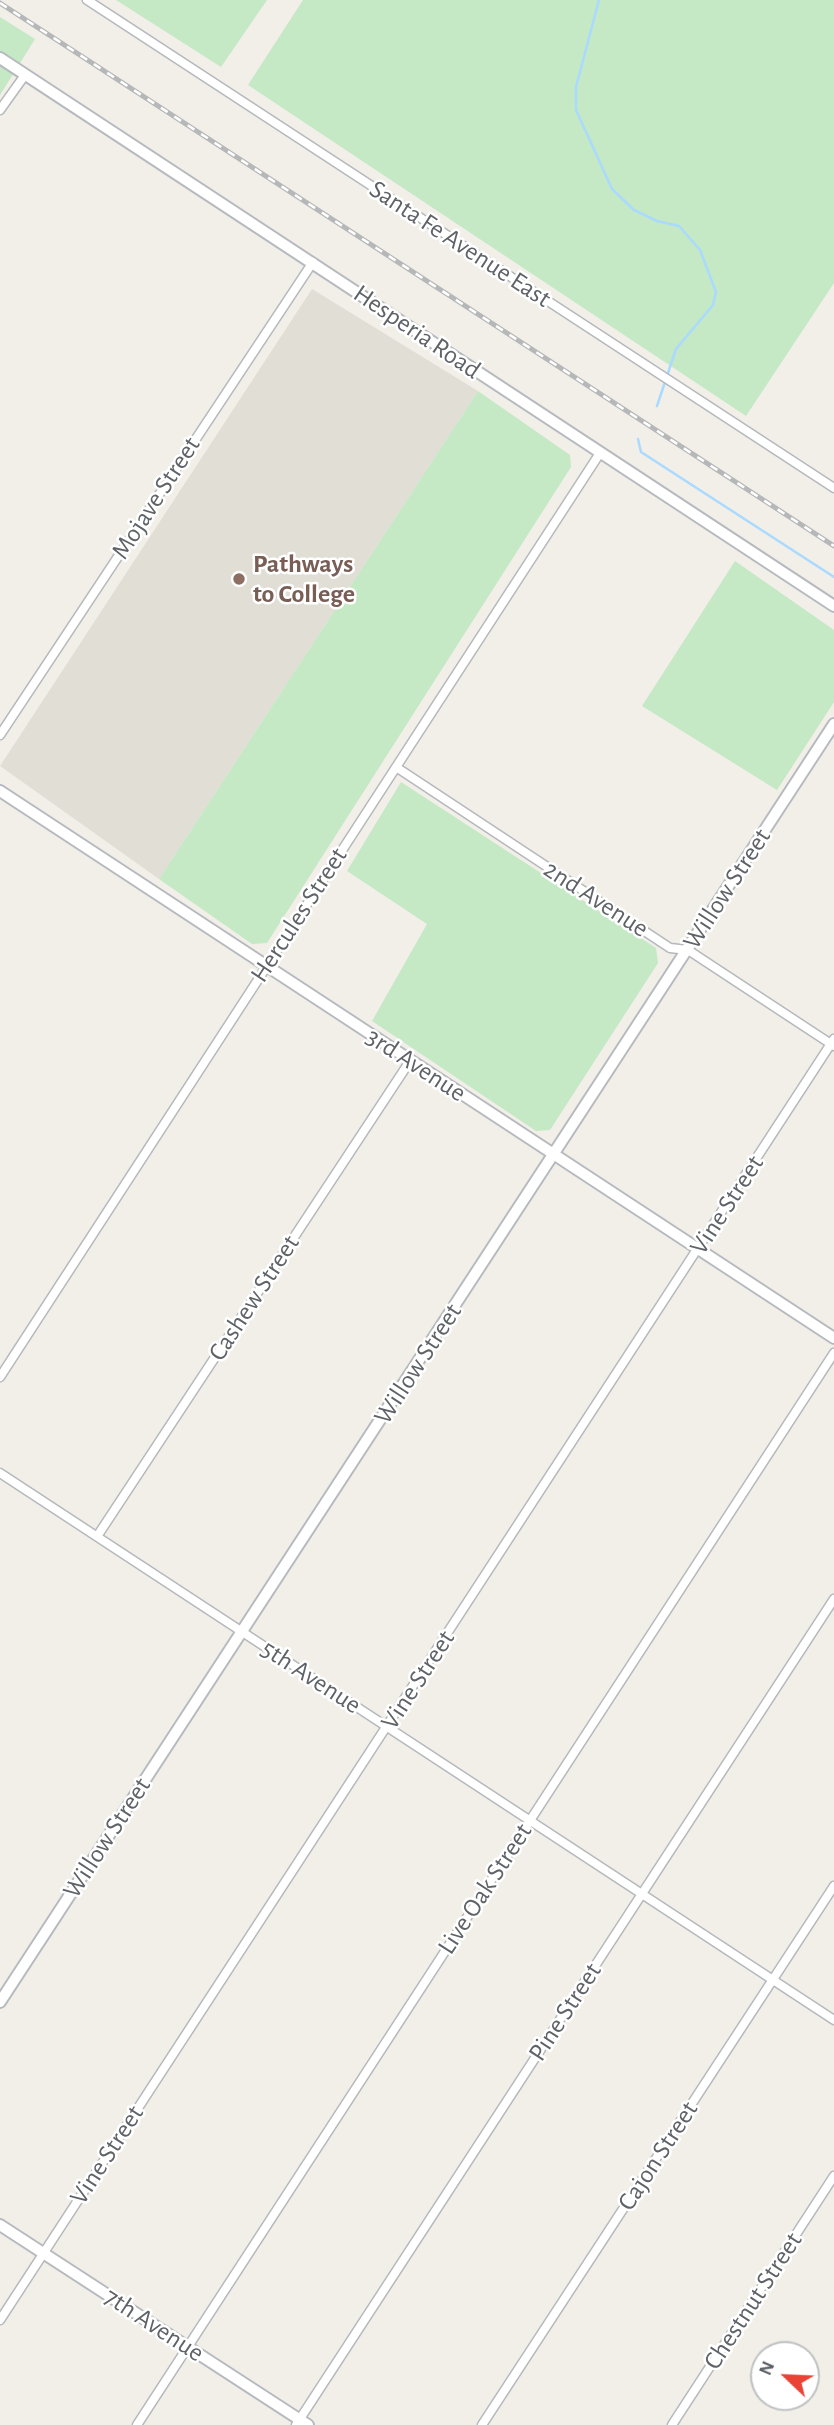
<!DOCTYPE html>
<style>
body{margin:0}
#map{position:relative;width:834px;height:2425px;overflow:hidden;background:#f1efe8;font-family:"Alegreya Sans",sans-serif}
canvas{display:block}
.north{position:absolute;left:750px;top:2341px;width:70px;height:70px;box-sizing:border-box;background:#fff;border:2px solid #bfc1c3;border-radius:50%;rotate:293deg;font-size:19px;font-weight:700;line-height:28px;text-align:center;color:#5f6368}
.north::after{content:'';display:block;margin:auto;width:24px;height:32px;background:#ea4335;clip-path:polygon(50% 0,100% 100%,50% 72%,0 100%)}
</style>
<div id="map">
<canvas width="834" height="2425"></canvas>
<div class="north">N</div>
</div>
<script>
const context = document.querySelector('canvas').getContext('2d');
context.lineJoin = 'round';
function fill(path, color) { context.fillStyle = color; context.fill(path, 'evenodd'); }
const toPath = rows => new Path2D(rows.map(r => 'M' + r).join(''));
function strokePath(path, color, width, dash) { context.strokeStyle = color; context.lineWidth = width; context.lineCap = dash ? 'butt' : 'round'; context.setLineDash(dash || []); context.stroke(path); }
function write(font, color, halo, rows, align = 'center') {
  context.font = font + ' "Alegreya Sans",sans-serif'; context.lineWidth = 5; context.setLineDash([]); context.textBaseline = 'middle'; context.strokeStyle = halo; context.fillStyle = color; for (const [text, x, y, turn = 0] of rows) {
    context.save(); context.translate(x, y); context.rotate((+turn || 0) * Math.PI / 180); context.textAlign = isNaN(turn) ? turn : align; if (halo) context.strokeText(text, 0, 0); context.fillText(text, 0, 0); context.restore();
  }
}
fill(toPath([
 [312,289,478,391,159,879,0,766]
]), '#e1ded6');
fill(toPath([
 [116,0,267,0,221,67],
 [303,0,834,0,834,283,746,416,248,85],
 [0,17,35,39,0,95],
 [478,391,570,455,571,467,267,943,252,944,159,879],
 [735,561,834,630,834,702,777,790,642,706],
 [401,782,656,948,658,963,550,1130,536,1131,372,1021,427,924,347,871]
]), '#c5e8c5');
strokePath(toPath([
 [599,0,576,87,576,110,612,189,634,210,657,221,679,226,700,250,716,292,713,305,676,349,657,406],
 [638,439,641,452,834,577]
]), '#aadaff', 2.5);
const street = toPath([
 [87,0,834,488],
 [0,110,25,75],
 [0,735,313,262],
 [396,767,670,948,688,950,834,1046],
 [0,1377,600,453],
 [0,1473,834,2020],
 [98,1535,410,1061],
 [0,2320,834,1039],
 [137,2425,834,1353],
 [296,2425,834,1599],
 [482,2425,834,1886],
 [672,2425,834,2176]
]);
const secondary = toPath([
 [0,58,834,606],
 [0,791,834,1338],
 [0,2002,834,724],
 [0,2225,308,2425]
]);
strokePath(street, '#b5b8bc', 11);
strokePath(secondary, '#b6babf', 14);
strokePath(street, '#fff', 8);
strokePath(secondary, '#fff', 10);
const rail = toPath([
 [0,3,834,546]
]);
strokePath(rail, '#b6b7b8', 5);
strokePath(rail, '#fff', 2.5, [8]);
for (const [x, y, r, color] of [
 [239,579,7,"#8d6e63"]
]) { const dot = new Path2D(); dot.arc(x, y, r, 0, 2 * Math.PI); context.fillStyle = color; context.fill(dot); strokePath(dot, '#fff', 2.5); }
write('26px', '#5f6368', '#fff', [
 ["Santa Fe Avenue East",460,244,33],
 ["Hesperia Road",417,332,34],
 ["Mojave Street",156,498,-57],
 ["Willow Street",727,889,-57],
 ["2nd Avenue",596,899,33],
 ["Hercules Street",299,915,-57],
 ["3rd Avenue",416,1065,33],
 ["Vine Street",727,1205,-57],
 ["Cashew Street",254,1298,-57],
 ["Willow Street",418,1364,-57],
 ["5th Avenue",311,1677,33],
 ["Vine Street",418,1680,-57],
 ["Willow Street",107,1838,-57],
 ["Live Oak Street",485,1889,-57],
 ["Pine Street",565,2012,-57],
 ["Vine Street",107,2155,-57],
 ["Cajon Street",658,2156,-57],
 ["Chestnut Street",753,2301,-57],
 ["7th Avenue",154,2325,33]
]);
write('bold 26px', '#785e54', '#fff', [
 ["Pathways",253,564],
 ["to College",253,594]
], 'left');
</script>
